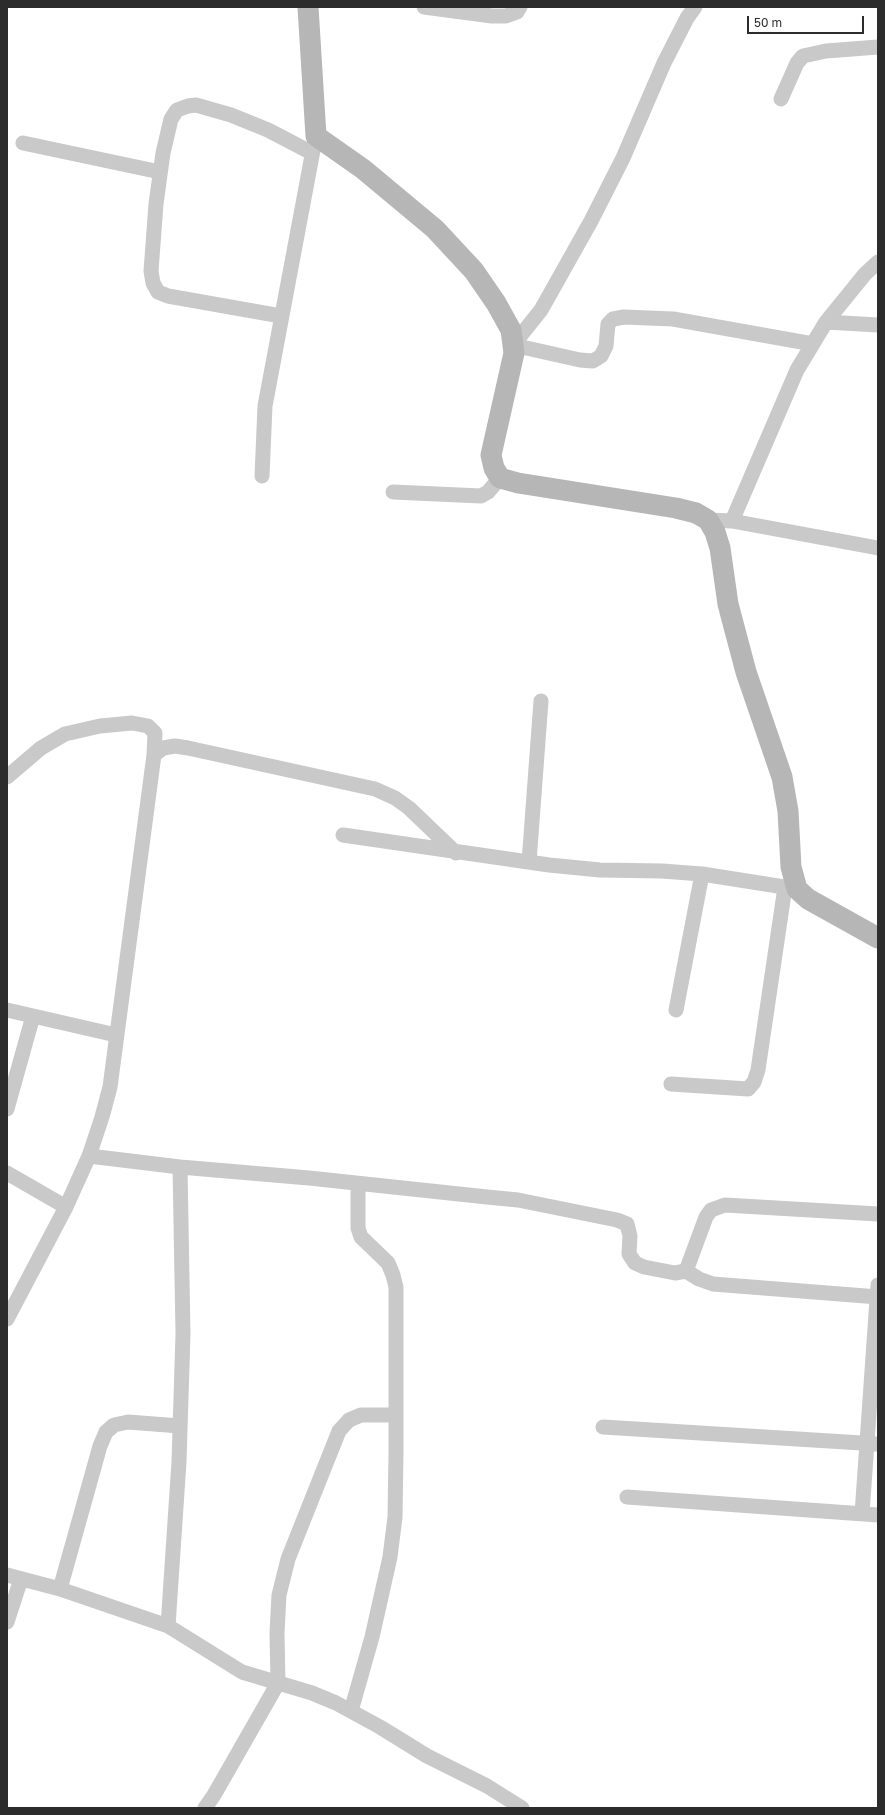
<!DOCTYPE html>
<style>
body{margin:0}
#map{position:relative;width:885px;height:1815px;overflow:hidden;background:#fff;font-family:"Golos Text",sans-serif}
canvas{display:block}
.frame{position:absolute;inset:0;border:8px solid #2c2c2c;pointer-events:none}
.scale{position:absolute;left:747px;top:16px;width:117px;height:18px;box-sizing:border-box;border:2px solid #2c2c2c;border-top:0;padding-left:5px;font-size:12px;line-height:14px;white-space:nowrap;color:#2c2c2c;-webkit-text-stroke:3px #fff;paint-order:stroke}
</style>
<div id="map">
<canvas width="885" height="1815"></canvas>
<div class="frame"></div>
<div class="scale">50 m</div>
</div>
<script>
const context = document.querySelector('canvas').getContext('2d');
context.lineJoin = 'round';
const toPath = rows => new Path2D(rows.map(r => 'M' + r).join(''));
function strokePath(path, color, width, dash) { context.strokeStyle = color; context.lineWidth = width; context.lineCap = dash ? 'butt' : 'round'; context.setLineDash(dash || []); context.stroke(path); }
strokePath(toPath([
 [424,7,492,16,506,16,517,12,520,7],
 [695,7,687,18,664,63,623,158,591,221,541,310,513,345,580,360,593,361,601,356,606,346,608,324,613,319,624,317,673,319,813,344],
 [781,99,797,63,803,56,826,51,878,47],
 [23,143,160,172],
 [281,316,168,296,158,292,153,283,151,271,156,204,163,153,171,119,177,110,188,106,196,105,231,115,268,130,312,153],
 [826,322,878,325],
 [262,476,265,406,314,145],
 [393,492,481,496,488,492,500,478],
 [708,520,732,521,797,370,826,322,865,274,878,262],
 [732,521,878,548],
 [7,777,41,748,65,734,100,726,132,723,148,726,155,733,154,755],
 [343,835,549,865,600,870,662,871,702,874,797,889],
 [529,862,541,701],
 [7,1010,116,1035],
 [676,1010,702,874],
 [671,1084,748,1089,754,1082,758,1070,785,887],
 [7,1109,33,1016],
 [89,1156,180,1167,309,1178,487,1197,518,1200,617,1220,627,1224,630,1236,629,1254,635,1263,644,1267,675,1273,686,1271,706,1217,711,1210,725,1205,878,1214],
 [7,1173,66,1207],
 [686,1271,699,1279,713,1284,878,1297],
 [7,1319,66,1207,89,1156,102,1117,110,1087,154,755,163,748,175,746,188,748,375,789,395,798,409,808,456,853],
 [603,1427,878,1444],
 [627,1497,878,1515],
 [862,1514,878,1285],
 [7,1575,60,1589,168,1626,242,1672,312,1693,336,1703,380,1727,427,1756,487,1786,522,1808],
 [60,1589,100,1446,106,1432,114,1425,128,1422,180,1426],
 [7,1622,21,1579],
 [168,1626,179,1462,183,1334,180,1167],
 [351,1711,372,1637,390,1557,395,1517,396,1452,396,1287,393,1275,388,1263,361,1237,358,1228,358,1184],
 [205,1808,214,1795,278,1683,277,1633,279,1595,288,1559,339,1431,349,1420,361,1415,396,1415]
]), '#c9c9c9', 15);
strokePath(toPath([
 [308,7,316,136,363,169,435,229,474,271,496,303,511,330,514,353,491,455,494,468,500,478,518,483,676,508,696,513,708,520,715,532,720,548,728,604,746,672,782,777,788,811,791,867,797,889,808,899,878,938]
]), '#b6b6b6', 21);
</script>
